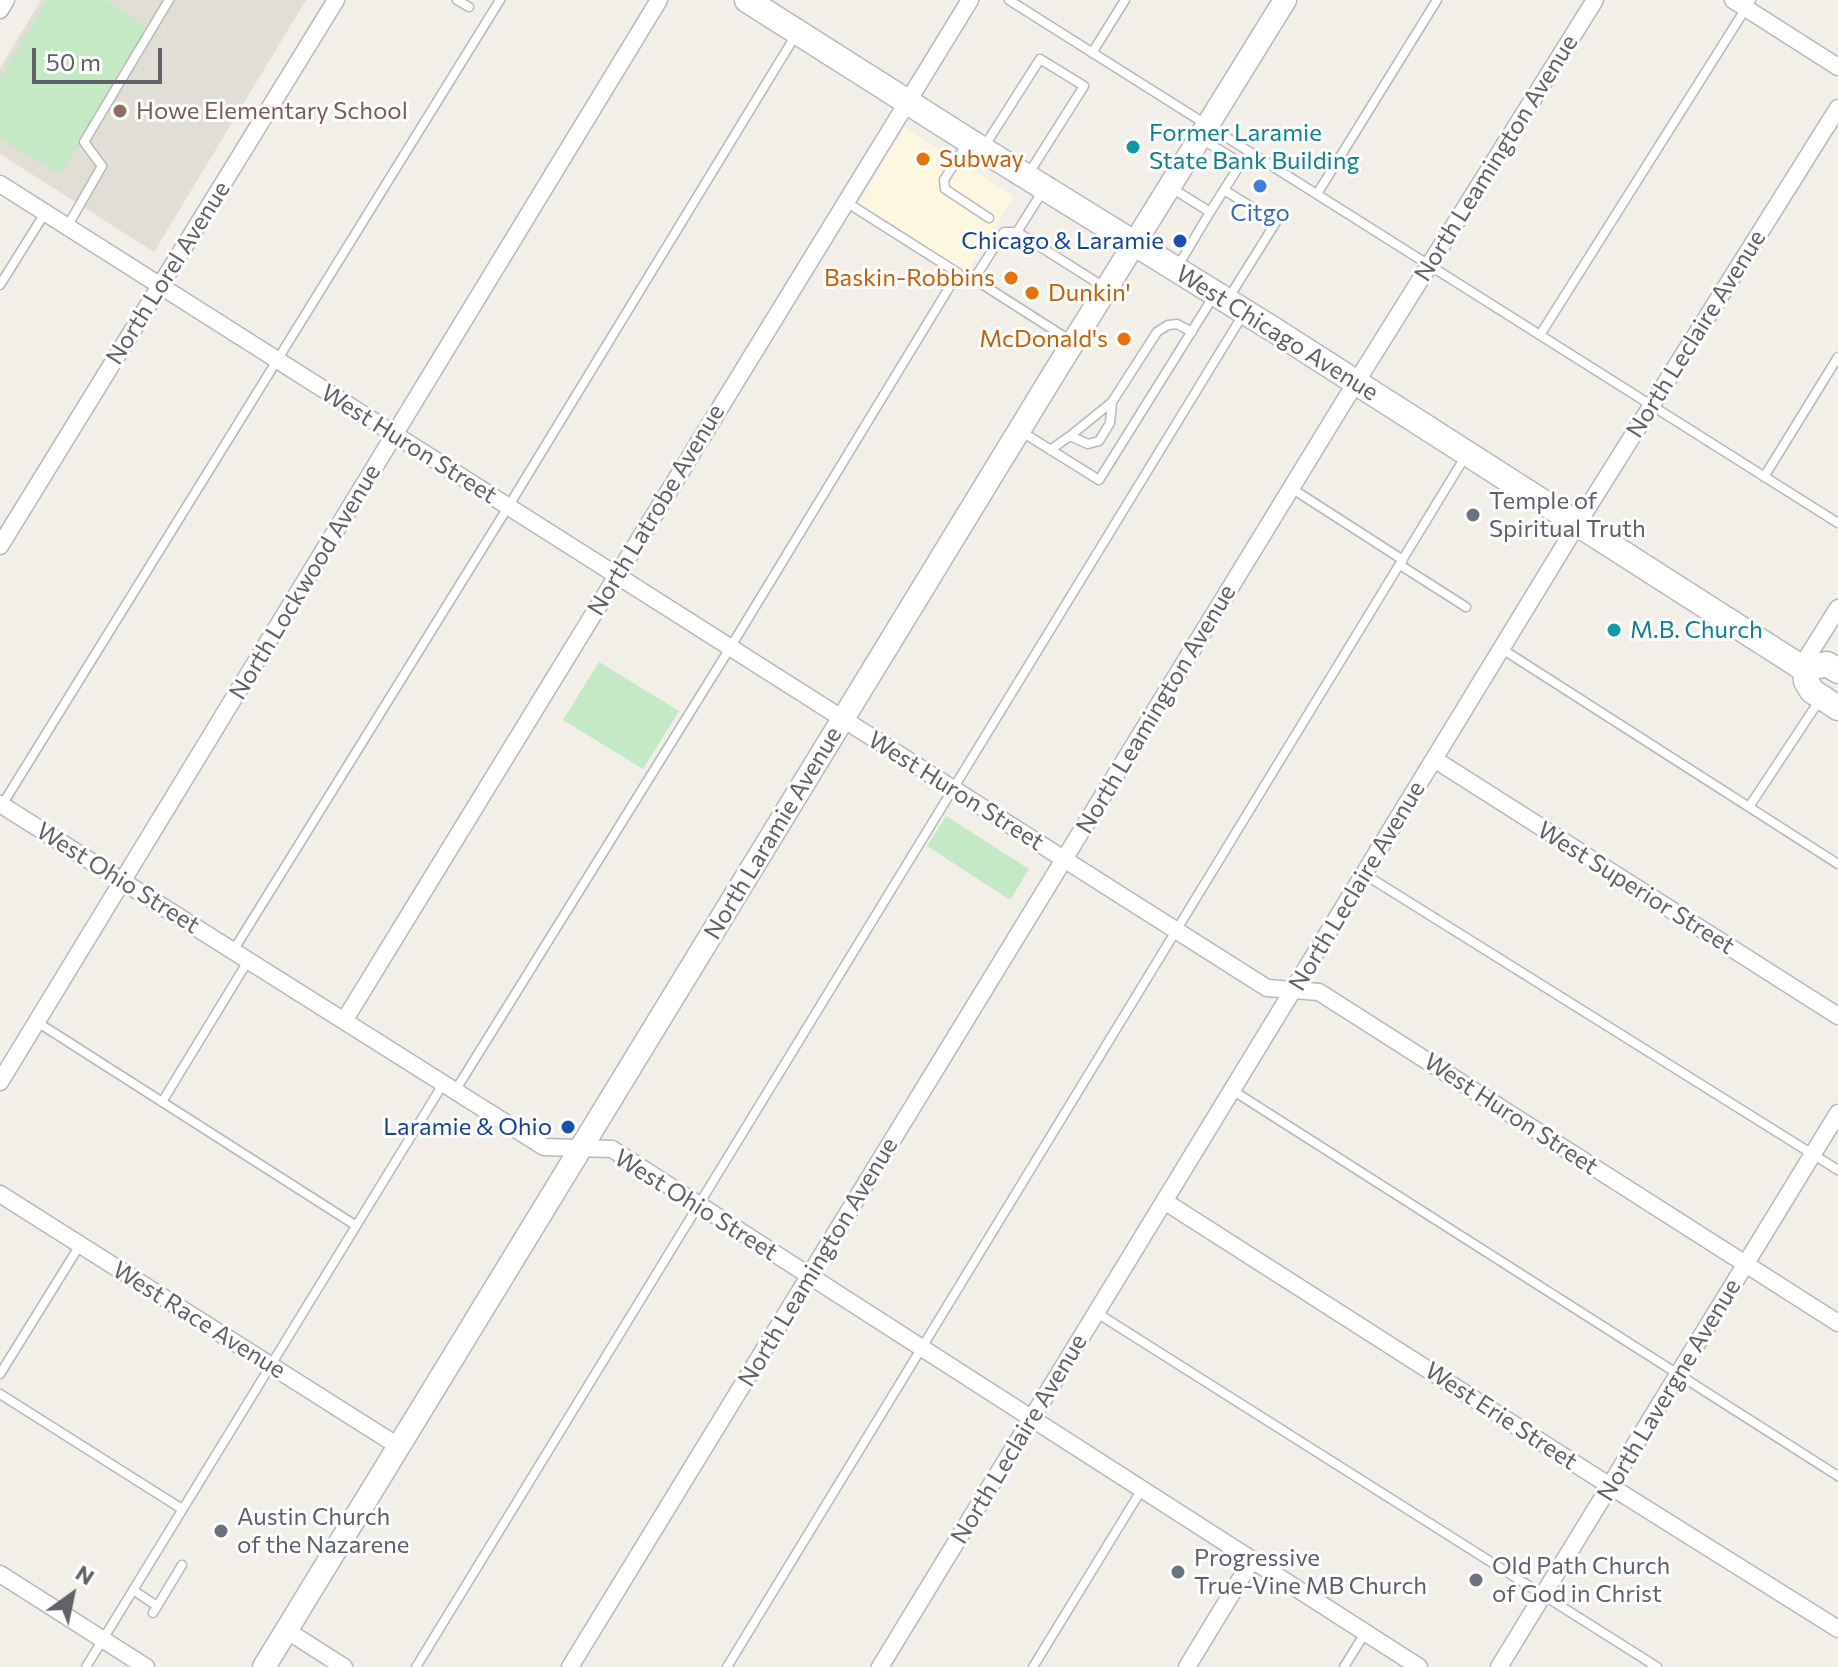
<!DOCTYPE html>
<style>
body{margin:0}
#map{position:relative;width:1838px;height:1667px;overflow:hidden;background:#f1efe8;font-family:Commissioner,sans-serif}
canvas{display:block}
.north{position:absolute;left:32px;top:1555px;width:80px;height:80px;-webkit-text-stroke:6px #fff;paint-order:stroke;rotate:33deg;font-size:22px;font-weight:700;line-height:32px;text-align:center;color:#5f6368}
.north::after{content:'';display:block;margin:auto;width:28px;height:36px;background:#5f6368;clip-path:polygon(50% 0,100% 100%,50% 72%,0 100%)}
.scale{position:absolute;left:32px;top:48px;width:130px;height:36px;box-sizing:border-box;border:4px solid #5f6368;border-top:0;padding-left:10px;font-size:24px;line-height:28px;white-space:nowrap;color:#5f6368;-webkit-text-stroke:6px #fff;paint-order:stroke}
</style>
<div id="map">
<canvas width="1838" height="1667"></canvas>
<div class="north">N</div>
<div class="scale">50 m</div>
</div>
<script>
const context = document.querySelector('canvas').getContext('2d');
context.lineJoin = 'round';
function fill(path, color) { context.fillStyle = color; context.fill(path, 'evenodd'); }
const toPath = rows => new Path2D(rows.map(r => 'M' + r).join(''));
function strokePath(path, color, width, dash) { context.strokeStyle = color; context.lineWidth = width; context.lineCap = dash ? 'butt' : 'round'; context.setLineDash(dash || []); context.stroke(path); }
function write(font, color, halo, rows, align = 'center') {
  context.font = font + ' Commissioner,sans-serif'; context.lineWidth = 6; context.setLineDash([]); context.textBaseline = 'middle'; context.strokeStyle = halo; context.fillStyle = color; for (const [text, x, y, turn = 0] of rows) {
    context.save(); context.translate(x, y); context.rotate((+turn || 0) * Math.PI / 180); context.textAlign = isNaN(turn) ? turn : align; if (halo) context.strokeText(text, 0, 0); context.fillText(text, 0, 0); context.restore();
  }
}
fill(toPath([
 [905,128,1014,196,962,280,853,212]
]), '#fef7e0');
fill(toPath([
 [41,0,306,0,154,252,0,154,0,68]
]), '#e1ded6');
fill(toPath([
 [47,0,105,0,150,29,60,175,0,138,0,78],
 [599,662,679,711,643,769,563,720],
 [946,816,1029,869,1010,900,927,846]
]), '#c5e8c5');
const service = toPath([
 [457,0,469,7],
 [1009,0,1838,523],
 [1092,53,1125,0],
 [968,142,944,180,945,189,989,218],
 [984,147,1040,59,1084,86,1029,173],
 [1170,187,1210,212,1241,163,1200,138],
 [1044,189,1017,232,1104,287],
 [1224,190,1276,222,1228,299],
 [1317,194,1437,0],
 [67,227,102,166,84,142,169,0],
 [1017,232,1004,232,974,279,1071,341],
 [1178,266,1210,212],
 [0,285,45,213],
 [1540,335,1751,0],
 [1022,432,1099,480,1215,294],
 [1070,436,1088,444,1099,441,1110,423,1112,402],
 [1050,450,1070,436,1112,402,1157,332,1168,325,1177,324,1192,332],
 [1764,477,1838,357],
 [1291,488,1403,560],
 [1400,565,1466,607],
 [1502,649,1838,864],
 [2,805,500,0],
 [1749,807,1819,701],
 [1364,874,1838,1170],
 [233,951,508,507,797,33],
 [37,1022,355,1225],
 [1232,1090,1838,1476],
 [455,1091,730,648,958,273,846,202],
 [162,1102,248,961],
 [1097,1313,1657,1667],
 [0,1374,80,1245],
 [0,1394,182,1509],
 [133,1590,157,1606],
 [153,1613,182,1565],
 [86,1667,443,1084],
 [416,1667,1244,313],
 [727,1667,1465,457],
 [1033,1667,1142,1489],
 [1344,1667,1365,1633]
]);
const minor = toPath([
 [1733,0,1838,67],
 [0,10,6,0],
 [0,184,1267,988,1319,992,1838,1323],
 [0,546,336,0],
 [1801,667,1838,608],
 [1434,759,1838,1016],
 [0,804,544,1147,612,1149,1419,1667],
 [344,1021,970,0],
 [0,1082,659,0],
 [0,1194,398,1446],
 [1164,1201,1610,1486,1838,1629],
 [0,1574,146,1667],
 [286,1630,344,1667],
 [570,1667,1342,405,1595,0],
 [880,1667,1578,523,1838,108],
 [1187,1667,1252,1560],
 [1499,1667,1838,1113]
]);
const tertiary = toPath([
 [264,1667,1053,375,1285,0]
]);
const secondary = toPath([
 [747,0,969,141,1271,328,1801,667,1805,669,1827,664,1838,671],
 [1805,669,1806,681,1812,691,1838,708]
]);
strokePath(service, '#b5b8bc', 11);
strokePath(minor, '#b5b8bc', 19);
strokePath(tertiary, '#b5b8bc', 25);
strokePath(secondary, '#b6babf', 27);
strokePath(service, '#fff', 8);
strokePath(minor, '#fff', 16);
strokePath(tertiary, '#fff', 22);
strokePath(secondary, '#fff', 24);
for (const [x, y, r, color] of [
 [120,111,8,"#8d6e63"],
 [1133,147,8,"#0f9aa8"],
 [923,159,8,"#e8710a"],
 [1260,186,8,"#3f7fe0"],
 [1180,241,8,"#1a4fb4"],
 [1011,278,8,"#e8710a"],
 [1032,293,8,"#e8710a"],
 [1124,339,8,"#e8710a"],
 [1473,515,8,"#6b7280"],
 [1614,630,8,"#0f9aa8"],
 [568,1127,8,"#1a4fb4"],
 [221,1531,8,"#6b7280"],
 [1178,1572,8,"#6b7280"],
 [1476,1580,8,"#6b7280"]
]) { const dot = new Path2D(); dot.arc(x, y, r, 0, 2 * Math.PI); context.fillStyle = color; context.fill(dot); strokePath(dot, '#fff', 3); }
write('24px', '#785e54', '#fff', [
 ["Howe Elementary School",136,111]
], 'left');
write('24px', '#0d838f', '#fff', [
 ["Former Laramie",1149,133],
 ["State Bank Building",1149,161],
 ["M.B. Church",1630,630]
], 'left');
write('24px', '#5f6368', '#fff', [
 ["North Leamington Avenue",1496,158,-58],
 ["North Lorel Avenue",168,273,-58],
 ["West Chicago Avenue",1277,333,32],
 ["North Leclaire Avenue",1696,334,-58],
 ["West Huron Street",409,444,32],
 ["North Latrobe Avenue",656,510,-59],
 ["North Lockwood Avenue",305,582,-59],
 ["North Leamington Avenue",1156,709,-59],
 ["West Huron Street",956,791,32],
 ["North Laramie Avenue",773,833,-59],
 ["West Ohio Street",118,878,32],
 ["North Leclaire Avenue",1357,886,-59],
 ["West Superior Street",1636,888,32],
 ["West Huron Street",1511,1114,33],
 ["West Ohio Street",696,1205,32],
 ["North Leamington Avenue",818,1262,-59],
 ["West Race Avenue",199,1320,32],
 ["North Lavergne Avenue",1669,1390,-59],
 ["West Erie Street",1501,1416,33],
 ["North Leclaire Avenue",1019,1439,-59]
]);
write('24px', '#c56008', '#fff', [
 ["Subway",939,159],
 ["Baskin-Robbins",995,278,"right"],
 ["Dunkin'",1048,293],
 ["McDonald's",1108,339,"right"]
], 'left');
write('24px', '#366cbe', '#fff', [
 ["Citgo",1260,213]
]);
write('24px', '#164399', '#fff', [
 ["Chicago & Laramie",1164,241],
 ["Laramie & Ohio",552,1127]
], 'right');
write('24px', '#5b616d', '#fff', [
 ["Temple of",1489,501],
 ["Spiritual Truth",1489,529],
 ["Austin Church",237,1517],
 ["of the Nazarene",237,1545],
 ["Progressive",1194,1558],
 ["True-Vine MB Church",1194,1586],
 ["Old Path Church",1492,1566],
 ["of God in Christ",1492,1594]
], 'left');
</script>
